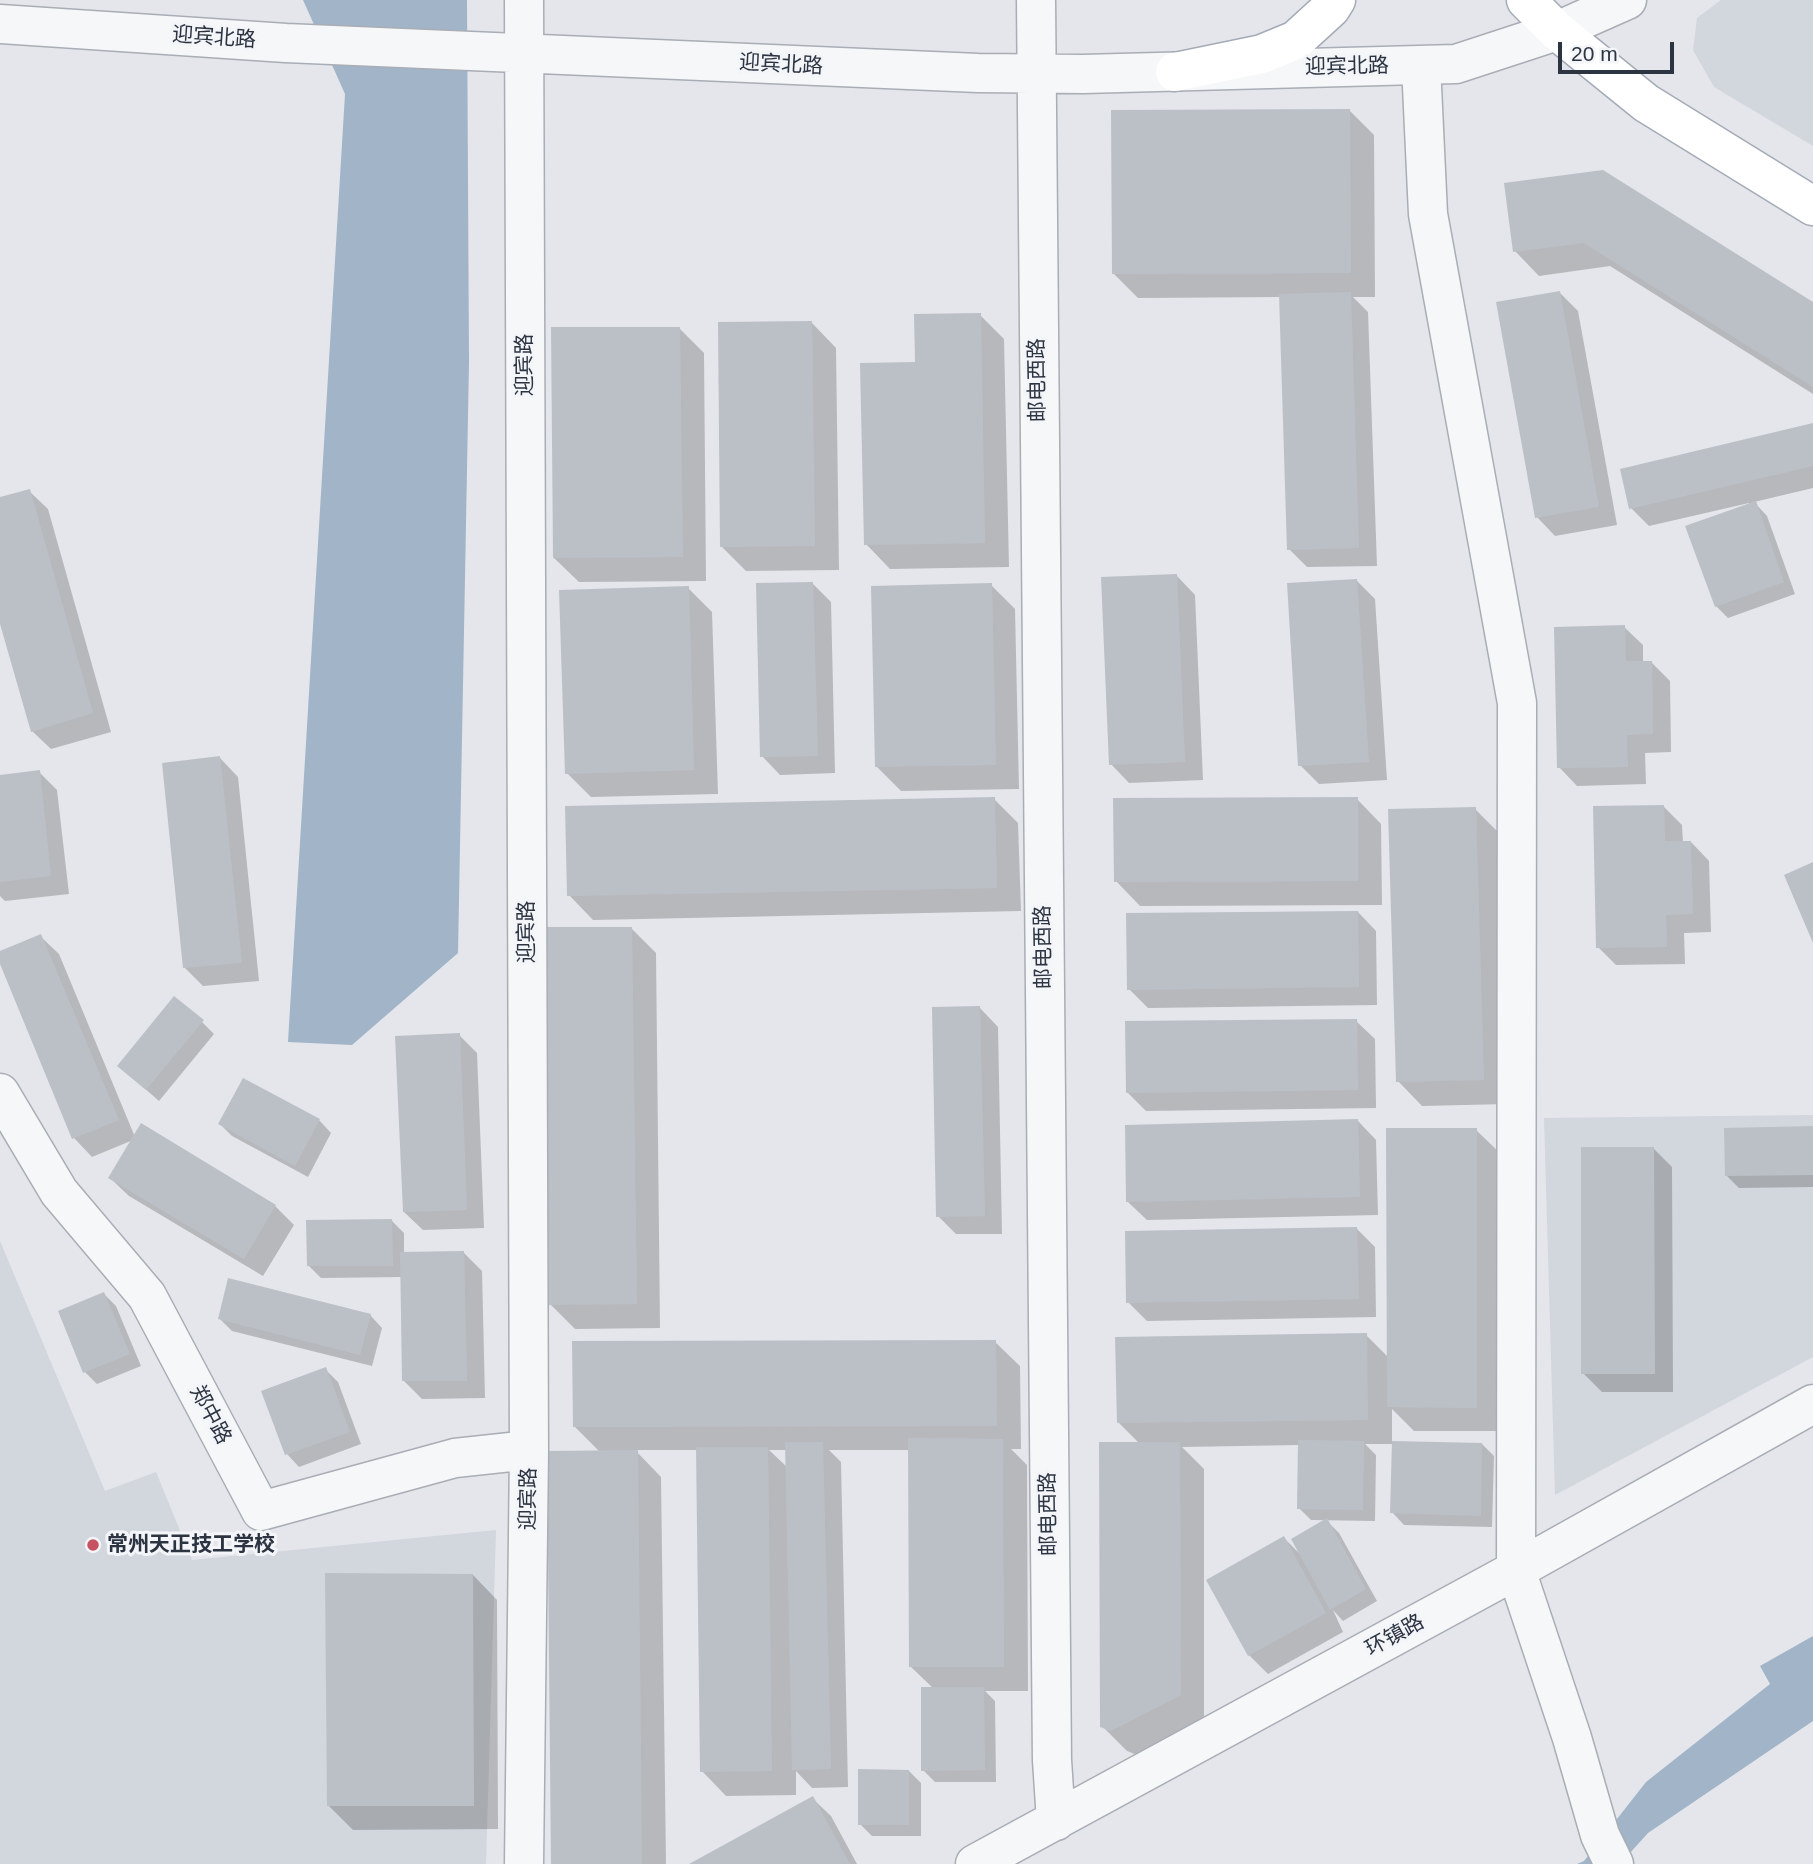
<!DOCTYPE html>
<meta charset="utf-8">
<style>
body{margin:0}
#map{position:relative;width:1813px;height:1864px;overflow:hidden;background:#e4e6eb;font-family:Helvetica,sans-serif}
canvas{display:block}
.scale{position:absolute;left:1558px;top:42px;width:116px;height:32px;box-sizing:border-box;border:4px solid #2c3442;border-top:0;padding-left:9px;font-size:21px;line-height:24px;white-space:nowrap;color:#2c3442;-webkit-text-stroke:5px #f3f5f8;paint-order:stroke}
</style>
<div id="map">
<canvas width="1813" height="1864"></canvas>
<div class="scale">20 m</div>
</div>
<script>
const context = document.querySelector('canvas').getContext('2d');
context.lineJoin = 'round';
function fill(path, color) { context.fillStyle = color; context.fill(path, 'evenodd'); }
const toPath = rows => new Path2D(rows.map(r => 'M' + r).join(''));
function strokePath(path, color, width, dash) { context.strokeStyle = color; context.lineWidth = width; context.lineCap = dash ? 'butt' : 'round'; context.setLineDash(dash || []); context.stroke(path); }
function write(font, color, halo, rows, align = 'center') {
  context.font = font + ' Helvetica,"Noto Sans SC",sans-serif'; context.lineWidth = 6; context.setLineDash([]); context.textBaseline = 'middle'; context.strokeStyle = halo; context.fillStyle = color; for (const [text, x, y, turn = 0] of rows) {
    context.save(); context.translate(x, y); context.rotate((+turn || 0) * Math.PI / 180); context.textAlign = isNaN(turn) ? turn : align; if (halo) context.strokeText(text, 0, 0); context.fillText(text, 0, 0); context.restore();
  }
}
fill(toPath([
 [1721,0,1813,0,1813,146,1714,87,1693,50,1697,18],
 [1813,1115,1813,1357,1555,1495,1544,1118],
 [0,1241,105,1491,156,1472,192,1560,496,1530,486,1864,0,1864]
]), '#d2d6dd');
fill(toPath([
 [303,0,467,0,469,362,458,953,352,1045,288,1042,345,94],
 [1813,1636,1813,1721,1648,1833,1620,1864,1577,1864,1584,1861,1646,1782,1770,1684,1760,1666]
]), '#a1b4c8');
fill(toPath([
 [1349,110,1374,135,1375,297,1353,297,1368,312,1377,566,1307,567,1289,549,1281,297,1138,298,1113,273],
 [1506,185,1813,304,1813,394,1610,266,1539,276,1515,251],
 [1560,293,1578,311,1617,525,1555,536,1537,517],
 [980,315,1004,339,1009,567,890,569,866,544,917,364],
 [812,323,836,348,839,570,746,571,722,547],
 [679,328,704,353,706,581,579,582,554,558],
 [1813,425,1813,488,1754,502,1767,516,1795,594,1728,618,1716,606,1749,503,1649,526,1631,508],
 [29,491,48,509,111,732,51,749,32,731,0,618,0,499],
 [1177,576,1195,595,1203,780,1129,783,1111,764],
 [1357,581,1375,599,1387,780,1319,784,1300,765],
 [813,584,831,602,835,773,780,775,762,756],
 [991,585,1015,609,1019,789,901,791,876,766],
 [688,588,712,612,718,794,591,797,567,773],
 [1624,627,1643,645,1643,663,1651,662,1670,681,1671,752,1645,753,1646,784,1577,786,1559,767],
 [220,758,238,777,259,981,203,986,185,968],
 [39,772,57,790,69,894,5,901,0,896,0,776],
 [994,799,1018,823,1021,911,593,920,569,895],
 [1357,799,1381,824,1382,905,1140,906,1116,881],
 [1664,807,1682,825,1683,843,1691,842,1709,861,1711,932,1684,933,1685,964,1616,965,1598,947],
 [1475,809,1499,833,1507,1104,1422,1106,1398,1081],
 [1358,912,1376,931,1377,1005,1148,1008,1129,989],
 [631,928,656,953,660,1328,575,1329,550,1304],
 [40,936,59,954,135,1137,275,1206,294,1225,263,1276,129,1196,110,1178,133,1140,92,1157,74,1138,0,960,0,952],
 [980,1008,998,1027,1002,1234,956,1234,938,1216],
 [1356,1021,1375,1039,1376,1108,1146,1111,1127,1092],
 [202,1022,214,1034,159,1101,119,1066],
 [459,1035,477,1053,484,1228,423,1230,404,1212],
 [319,1120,331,1133,308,1177,232,1136,220,1124],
 [1358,1121,1376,1140,1378,1215,1147,1220,1128,1202],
 [1813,1128,1813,1187,1739,1188,1727,1176],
 [1476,1130,1501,1154,1501,1431,1414,1431,1392,1409,1392,1442,1482,1444,1494,1456,1492,1527,1404,1525,1392,1512,1393,1444,1365,1444,1376,1455,1375,1521,1311,1520,1299,1508,1300,1445,1182,1447,1204,1469,1204,1719,1137,1755,1127,1751,1102,1726,1140,1444,1119,1423,1366,1335,1389,1358],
 [1654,1149,1672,1167,1673,1392,1602,1392,1583,1373],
 [392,1221,404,1233,404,1254,464,1253,482,1271,485,1398,422,1399,404,1381,402,1277,321,1278,308,1265],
 [1357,1229,1375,1247,1376,1317,1147,1321,1128,1302],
 [104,1294,116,1306,141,1366,97,1384,85,1372],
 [370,1315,382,1328,372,1366,232,1331,219,1318],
 [995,1342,1020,1366,1021,1449,1011,1449,1027,1465,1028,1691,985,1691,995,1701,996,1782,935,1782,923,1770,934,1689,911,1667,910,1450,829,1450,841,1462,848,1787,812,1788,796,1771,796,1795,726,1796,702,1771,698,1450,635,1450,661,1477,666,1864,553,1864,600,1452,574,1426],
 [769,1450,787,1450,788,1468],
 [325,1369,338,1382,361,1444,299,1467,287,1454,263,1392],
 [1327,1521,1339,1533,1377,1601,1343,1621,1333,1610,1343,1632,1268,1674,1249,1655,1284,1538,1301,1555],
 [473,1575,497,1600,498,1829,353,1830,328,1805],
 [909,1771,921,1783,921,1836,872,1836,860,1824],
 [812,1798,831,1816,857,1864,692,1864]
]), '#0003');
fill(toPath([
 [1350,109,1351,273,1112,274,1111,110],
 [1603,170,1813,302,1813,387,1584,243,1513,252,1504,183],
 [1560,291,1599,507,1535,518,1496,302],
 [1351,292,1359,548,1287,550,1279,294],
 [981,313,985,543,864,545,860,363,915,362,914,314],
 [812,321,815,546,720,547,718,322],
 [551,327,680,327,683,557,553,558],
 [1813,423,1813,466,1629,509,1620,469],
 [30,489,93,713,31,732,0,624,0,497],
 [1756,501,1784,582,1715,607,1685,526],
 [1177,574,1185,762,1109,765,1101,577],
 [1357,579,1369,762,1298,766,1287,583],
 [813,582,818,756,760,757,756,583],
 [992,583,996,765,875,767,871,586],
 [689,586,694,770,565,774,559,590],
 [1625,625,1626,661,1652,661,1653,734,1627,735,1628,767,1557,768,1554,627],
 [220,756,242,963,183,968,162,763],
 [40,770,51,876,0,882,0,775],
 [995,797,997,888,567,896,565,806],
 [1358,797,1358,881,1114,882,1113,798],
 [1664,805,1665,841,1691,841,1693,914,1666,915,1667,947,1596,948,1593,806],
 [1476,807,1484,1080,1396,1082,1388,809],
 [1813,862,1813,943,1784,875],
 [1358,911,1359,987,1127,990,1126,913],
 [544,927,632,927,637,1304,549,1305],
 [41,934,119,1120,72,1139,0,964,0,951],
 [174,996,204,1020,146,1090,117,1066],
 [980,1006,985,1216,936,1217,932,1007],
 [1357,1019,1358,1090,1126,1093,1125,1021],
 [460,1033,467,1210,403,1212,395,1036],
 [243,1078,320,1119,295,1166,218,1124],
 [1358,1119,1360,1197,1126,1202,1125,1125],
 [141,1123,276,1205,244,1259,108,1178],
 [1813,1126,1813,1175,1725,1176,1724,1128],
 [1386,1128,1477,1128,1477,1408,1387,1407],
 [1581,1147,1654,1147,1655,1374,1581,1374],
 [392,1219,393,1266,307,1266,306,1220],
 [1357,1227,1359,1299,1126,1303,1125,1231],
 [464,1251,467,1381,402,1381,400,1252],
 [228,1278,371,1314,360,1355,218,1319],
 [104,1292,130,1354,83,1373,58,1311],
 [1367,1333,1368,1420,1117,1423,1115,1337],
 [996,1340,997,1426,573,1427,572,1341],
 [326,1367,350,1432,285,1455,261,1391],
 [908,1438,1003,1439,1004,1667,909,1667],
 [1298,1440,1364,1441,1363,1510,1297,1509],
 [1392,1441,1482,1443,1481,1516,1390,1513],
 [785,1442,823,1442,831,1769,792,1770],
 [1099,1442,1180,1442,1181,1695,1111,1731,1100,1727],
 [696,1447,768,1447,772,1771,700,1772],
 [638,1450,642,1864,551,1864,547,1451],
 [1327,1518,1366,1589,1330,1610,1291,1539],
 [1284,1536,1326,1613,1248,1656,1206,1580],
 [325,1573,473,1574,474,1806,327,1806],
 [921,1687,984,1687,985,1770,921,1771],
 [858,1769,909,1770,909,1825,858,1825],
 [813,1796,850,1864,689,1864]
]), '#bbc0c7');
const minor = toPath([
 [524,0,529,1450,524,1864],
 [1036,0,1052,1760,1056,1821],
 [0,24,286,43,978,73,1083,74,1456,64,1557,31,1627,0],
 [1421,65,1428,214,1517,703,1516,1570,1572,1738,1600,1835,1614,1864],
 [0,1093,59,1192,147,1296,261,1511,455,1458,529,1450],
 [975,1864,1516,1570,1813,1404]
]);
const major = toPath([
 [1526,0,1557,31,1646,103,1813,206],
 [1175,72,1262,54,1296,40,1331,8,1336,0]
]);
strokePath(minor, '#a9adb5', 41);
strokePath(major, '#a4abb6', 41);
strokePath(minor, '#f6f7f9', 38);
strokePath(major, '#fff', 38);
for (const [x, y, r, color] of [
 [93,1545,7,"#c75262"]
]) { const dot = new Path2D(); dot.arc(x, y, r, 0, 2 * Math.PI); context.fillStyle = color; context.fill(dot); strokePath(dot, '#f3f5f8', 2.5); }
write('21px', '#2c3442', '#f3f5f8', [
 ["迎宾北路",214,38,4],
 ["迎宾北路",781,65,3],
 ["迎宾北路",1347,67,-1],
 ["迎宾路",525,365,-90],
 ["邮电西路",1038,380,-91],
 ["迎宾路",527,932,-90],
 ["邮电西路",1044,947,-91],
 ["郑中路",210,1415,62],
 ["迎宾路",529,1499,-89],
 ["邮电西路",1049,1514,-91],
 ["环镇路",1395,1636,-29]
]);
write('bold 21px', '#2c3442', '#f3f5f8', [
 ["常州天正技工学校",107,1545]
], 'left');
</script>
